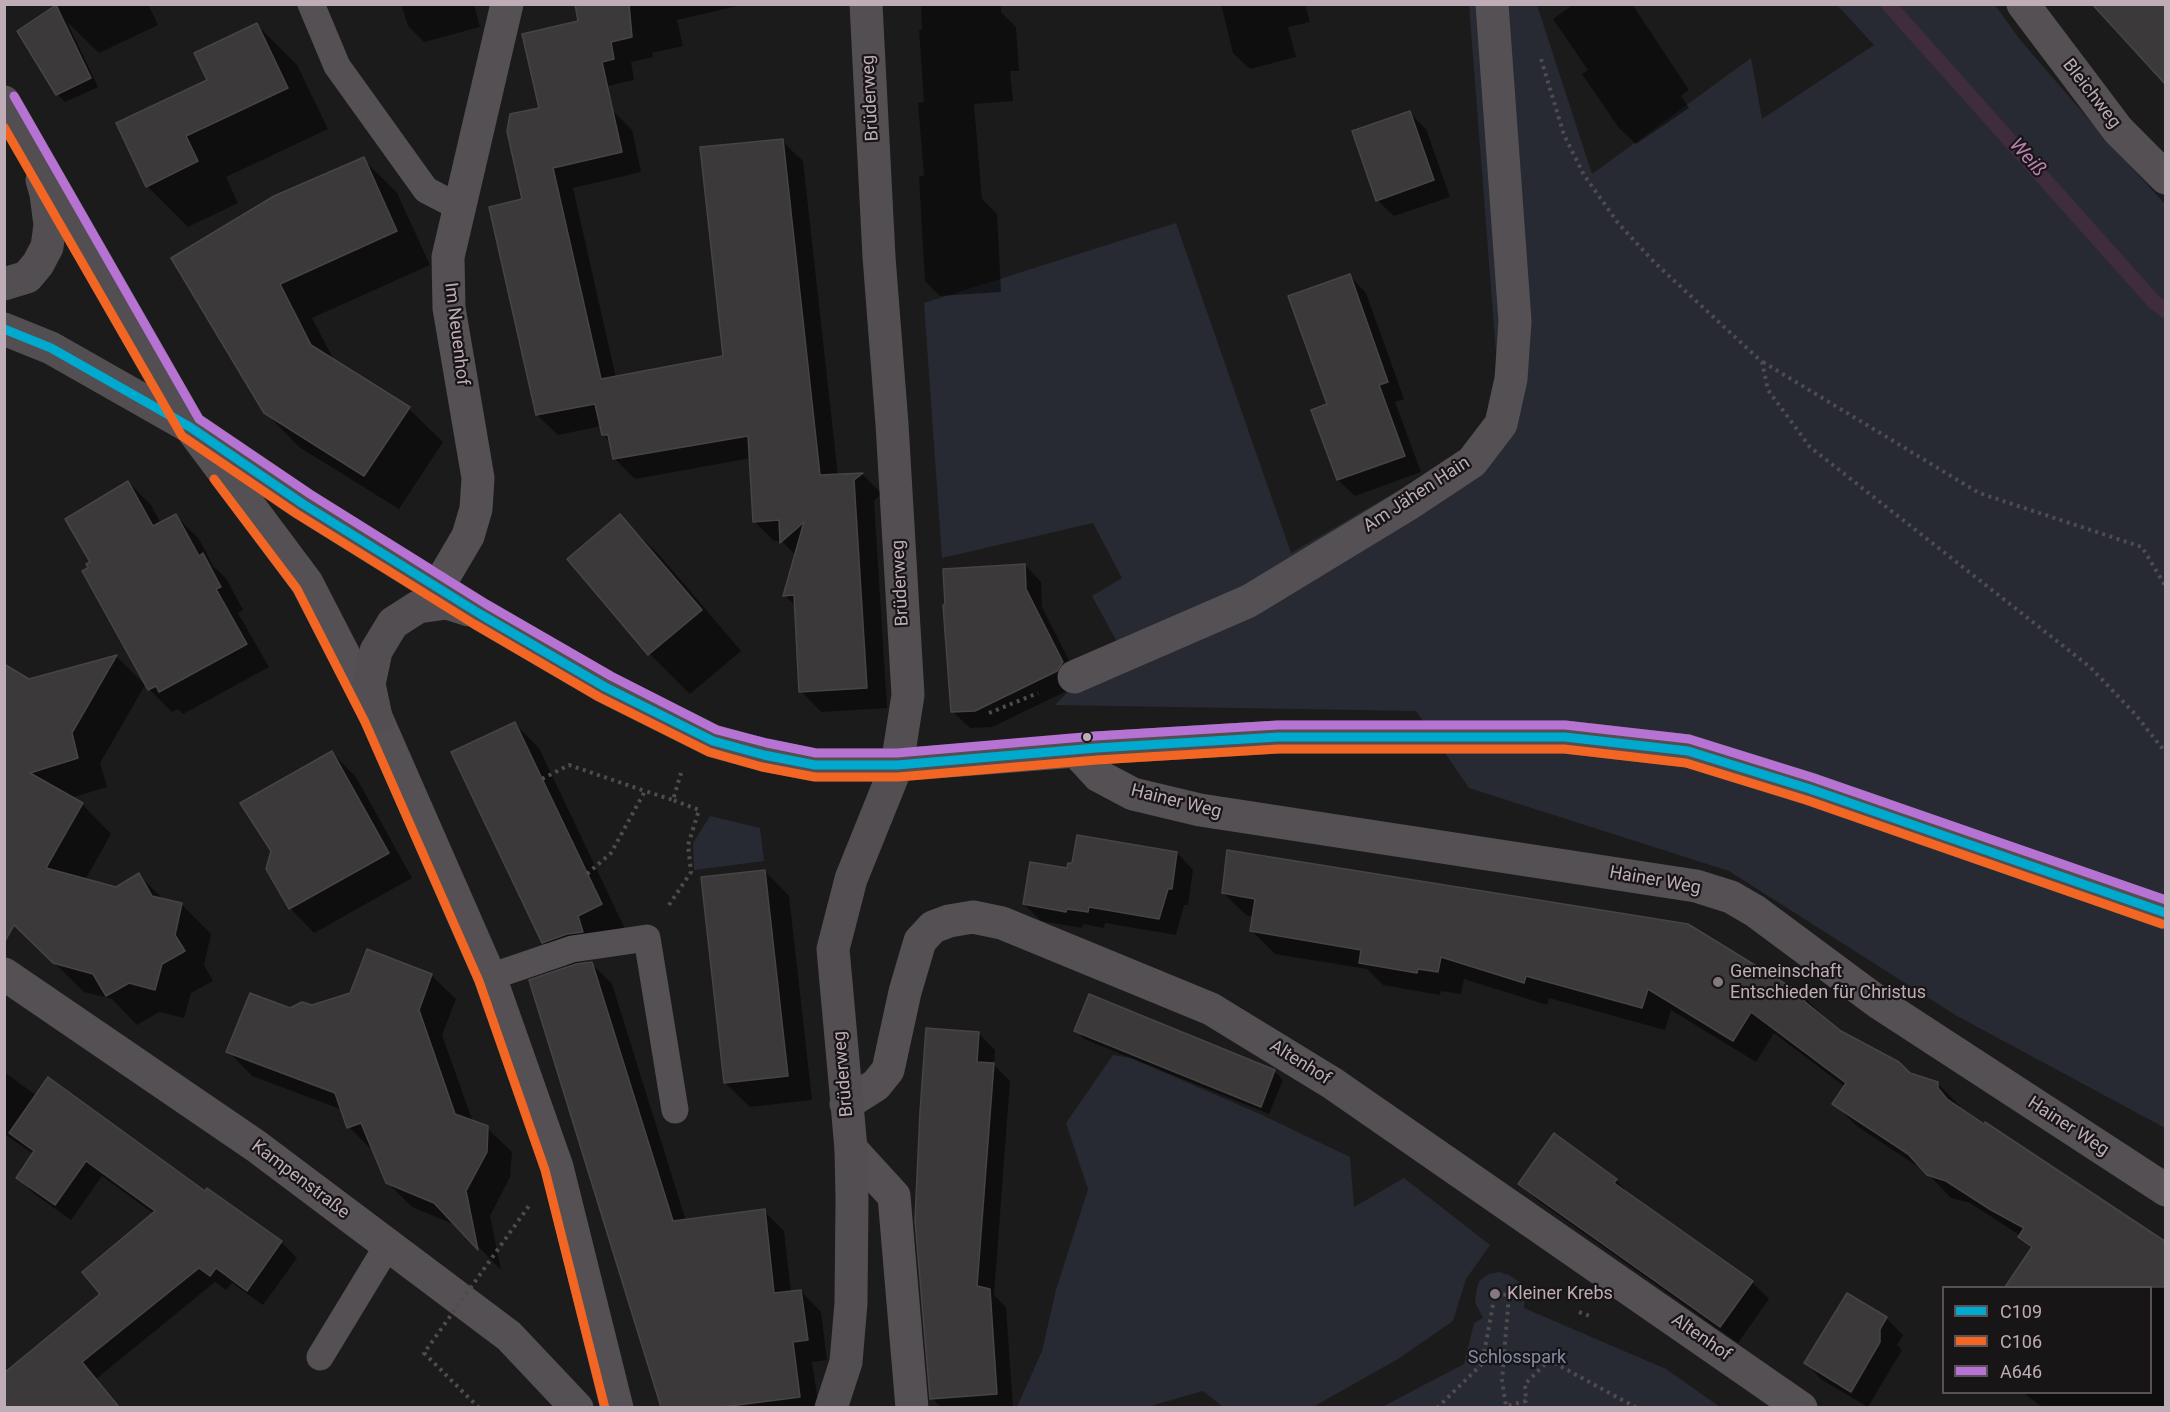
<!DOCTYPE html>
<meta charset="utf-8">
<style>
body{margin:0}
#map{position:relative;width:2170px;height:1412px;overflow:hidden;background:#1c1b1b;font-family:Roboto,sans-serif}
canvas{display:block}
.frame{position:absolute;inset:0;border:6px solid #beacb7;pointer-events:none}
.legend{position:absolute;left:1942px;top:1286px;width:210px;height:108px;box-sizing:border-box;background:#181516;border:2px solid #5a5156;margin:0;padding:8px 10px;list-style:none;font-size:18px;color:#beacb7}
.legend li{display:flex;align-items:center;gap:12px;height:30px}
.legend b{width:30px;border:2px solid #5a5156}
</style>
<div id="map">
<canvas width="2170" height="1412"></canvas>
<div class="frame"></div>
<ul class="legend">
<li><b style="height:8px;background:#00a9ce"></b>C109</li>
<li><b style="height:8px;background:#f26522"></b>C106</li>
<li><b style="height:8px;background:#b673d3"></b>A646</li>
</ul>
</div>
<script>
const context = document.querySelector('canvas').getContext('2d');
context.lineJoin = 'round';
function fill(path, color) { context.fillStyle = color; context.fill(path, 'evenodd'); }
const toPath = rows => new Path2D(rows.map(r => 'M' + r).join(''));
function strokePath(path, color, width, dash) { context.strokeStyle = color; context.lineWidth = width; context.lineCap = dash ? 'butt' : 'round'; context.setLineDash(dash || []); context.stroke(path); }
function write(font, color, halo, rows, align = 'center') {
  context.font = font + ' Roboto,sans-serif'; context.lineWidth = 4.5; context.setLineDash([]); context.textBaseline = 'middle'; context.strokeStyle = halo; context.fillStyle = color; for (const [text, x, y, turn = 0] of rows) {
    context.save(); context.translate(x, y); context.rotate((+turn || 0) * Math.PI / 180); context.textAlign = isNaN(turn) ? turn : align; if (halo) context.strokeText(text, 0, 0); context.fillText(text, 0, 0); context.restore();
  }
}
fill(toPath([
 [1469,5,1537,5,1592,174,1751,58,1762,119,1874,45,1837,5,1995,5,2021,41,2104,137,2165,204,2165,1128,1957,1016,1729,871,1469,788,1416,711,1055,705,1117,642,1092,596,1122,578,1093,523,942,558,924,303,1176,223,1291,553,1502,430],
 [710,816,760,828,764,861,694,870,693,843],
 [1113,1055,1131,1058,1262,1115,1350,1157,1354,1207,1404,1178,1490,1245,1466,1279,1453,1321,1398,1359,1313,1407,1223,1407,1203,1391,1154,1405,1151,1407,1017,1407,1042,1351,1056,1290,1088,1189,1066,1123],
 [1499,1272,1509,1275,1521,1283,1525,1294,1524,1308,1666,1369,1720,1407,1382,1407,1464,1364,1474,1323,1483,1318,1475,1302,1477,1288,1479,1281,1489,1274]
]), '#272a32');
fill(toPath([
 [57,4,148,4,158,25,99,53,67,22,98,87,65,102,57,94,56,7,60,11],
 [401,4,474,4,480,27,424,42,408,26],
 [576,4,746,4,677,20,683,46,652,53,653,57,631,62,634,80,599,88],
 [921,4,1001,4,1001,12,1016,27,1019,71,1010,71,1013,101,974,104,982,199,997,214,1001,292,940,296,925,281,919,177,924,175,918,103,924,102,919,30,922,30],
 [1221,4,1305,4,1310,22,1288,27,1296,57,1250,69,1233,53],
 [1574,4,1632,4,1689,90,1681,96,1689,108,1636,144,1619,128,1582,74,1588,70,1553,19],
 [256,24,297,65,328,129,226,177,238,203,188,227,147,186,209,81],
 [611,109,632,130,641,172,573,188,616,378,724,357,782,141,803,161,838,476,862,474,882,494,874,501,887,708,821,712,801,691,796,606,785,596,796,556,782,541,774,541,754,521,751,458,635,479,615,459,611,443,603,435,601,426,558,435,537,415,524,200,508,131],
 [1410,113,1426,129,1450,197,1394,216,1377,200],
 [363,159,397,193,430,265,312,318,335,362,409,409,443,442,399,509,299,447,265,412,173,258],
 [1350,276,1366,293,1404,399,1395,402,1421,472,1355,496,1338,480,1329,405],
 [128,482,151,505,161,524,176,516,199,539,213,566,226,578,243,610,238,613,269,667,183,714,178,709,172,712,149,689,90,569],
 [620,516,661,557,741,651,690,694,650,654],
 [1025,565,1041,582,1042,607,1079,680,1073,688,992,727,970,728,953,712],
 [116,656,145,685,100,763,107,787,71,798,82,804,111,834,85,880,116,888,139,875,164,900,182,905,211,934,204,965,213,981,191,993,184,1018,159,1012,137,1025,112,999,84,992,21,930,4,920,29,680],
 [514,723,539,748,625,929,592,958,571,965,572,967,592,964,612,984,686,1221,764,1211,784,1231,791,1292,801,1291,821,1312,827,1360,812,1362,819,1408,662,1408,531,981,569,968,543,942],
 [332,753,356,777,412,878,314,933,290,908],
 [1177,853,1193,870,1188,905,1184,905,1176,935,1105,923,1104,928,1083,924,1082,928,1041,921,1024,904,1074,865],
 [765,871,789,896,812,1100,750,1107,725,1083],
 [1223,893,1806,999,1840,1032,1911,1075,1937,1083,1960,1106,1960,1109,2166,1244,2166,1408,2044,1408,2022,1392,2150,1392,2150,1288,2006,1288,2032,1249,2021,1236,1970,1203,1951,1198,1926,1172,1857,1126,1834,1103,1845,1087,1774,1033,1756,1062,1671,1010,1665,1030,1549,998,1547,1005,1464,979,1461,994,1441,991,1440,995,1383,985,1367,969,1275,954,1252,931,1254,917,1246,915],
 [431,975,456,999,442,1035,473,1122,487,1128,512,1152,510,1177,490,1216,501,1270,458,1226,412,1207,387,1182,373,1151,349,1127,343,1110,252,1076,228,1051,290,1010,312,1007],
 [1090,996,1275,1072,1283,1080,1269,1114,1084,1039,1076,1031],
 [978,1033,995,1050,994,1065,1010,1081,994,1295,1006,1307,1013,1408,941,1408,932,1398],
 [4,1072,37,1096,205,1193,281,1242,297,1258,263,1305,232,1283,226,1290,215,1282,96,1379,120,1408,4,1408,4,1375,102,1294,154,1214,102,1176,71,1220,33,1193,18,1178,34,1154,4,1134],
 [1616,1180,1632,1197,1752,1282,1769,1299,1738,1343,1537,1200,1520,1184],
 [1847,1295,1886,1318,1903,1335,1897,1345,1902,1350,1868,1407,1822,1380,1806,1363]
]), '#0007');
strokePath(toPath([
 [1888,4,2155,303,2166,311]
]), '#3f2c3d', 15);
const building = toPath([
 [575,4,629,4,632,37,611,42,614,59,602,62,622,152,553,168,601,379,723,356,700,147,783,139,820,475,863,473,854,480,867,688,799,692,794,595,783,596,804,522,780,543,779,520,753,522,748,436,613,459,608,435,602,435,595,404,536,415,489,207,522,199,507,131,510,114,539,108,522,34,578,21,575,4],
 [2092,4,2166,4,2166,85,2092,4],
 [56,5,91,78,56,95,17,31,56,5],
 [257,23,288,88,186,136,198,161,146,187,116,123,207,80,194,53,257,23],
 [1410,111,1434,180,1376,201,1352,131,1410,111],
 [364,157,397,231,280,284,311,345,410,407,364,476,264,413,171,258,274,196,364,157],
 [1350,274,1388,382,1379,385,1405,456,1337,480,1311,410,1327,404,1288,296,1350,274],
 [128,481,153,526,176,514,199,556,203,553,221,587,216,589,247,644,159,692,156,686,148,690,82,571,88,568,86,564,90,562,65,519,128,481],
 [620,514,702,610,648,655,567,559,620,514],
 [1025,564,1026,589,1063,662,1057,671,975,711,951,712,943,605,945,605,943,569,1025,564],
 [117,655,72,733,78,758,30,773,83,803,46,868,116,887,139,873,152,896,182,903,175,935,185,951,162,964,155,990,129,983,106,996,93,974,53,963,14,925,4,943,4,664,29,679,117,655],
 [515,722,602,904,578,916,583,932,567,934,542,943,451,752,515,722],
 [332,751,389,853,289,909,266,869,271,851,240,803,332,751],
 [1077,835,1177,852,1172,889,1168,889,1159,919,1089,907,1088,912,1067,909,1066,912,1023,904,1030,862,1067,868,1068,863,1072,863,1077,835],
 [1227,850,1688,924,1807,997,1804,1001,1841,1031,1899,1062,1910,1073,1938,1082,1938,1088,1947,1099,1984,1124,1985,1122,2166,1242,2166,1287,2005,1287,2032,1247,2018,1237,2024,1228,1991,1210,1946,1181,1927,1175,1908,1154,1832,1104,1846,1083,1751,1012,1733,1041,1648,989,1642,1008,1526,976,1524,983,1441,957,1438,972,1418,969,1417,973,1359,963,1361,950,1250,931,1255,899,1222,893,1227,850],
 [765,870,788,1076,724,1083,701,877,765,870],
 [367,949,432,974,419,1010,455,1114,488,1126,487,1152,466,1191,478,1250,434,1203,386,1183,361,1123,347,1128,335,1093,226,1052,250,993,290,1008,302,1002,312,1005,350,993,367,949],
 [592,962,673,1221,765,1209,774,1293,801,1290,808,1340,793,1342,800,1397,722,1407,661,1407,529,980,576,964,592,962],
 [1089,994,1275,1070,1261,1107,1074,1031,1089,994],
 [926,1028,979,1032,977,1062,994,1063,977,1286,990,1289,997,1394,930,1399,915,1220,920,1112,926,1028],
 [48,1077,205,1191,207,1188,282,1241,247,1291,216,1268,210,1276,199,1268,82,1362,119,1407,4,1407,4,1373,100,1294,82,1272,155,1211,86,1161,55,1205,16,1178,34,1151,9,1133,48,1077],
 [1554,1133,1617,1179,1614,1183,1753,1281,1720,1327,1518,1184,1554,1133],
 [1847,1293,1887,1317,1880,1329,1880,1342,1851,1392,1804,1363,1847,1293]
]);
fill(building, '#3b393a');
strokePath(building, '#484446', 1.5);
strokePath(toPath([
 [1541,59,1564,135,1584,175,1618,223,1654,262,1762,362,1768,390,1810,447,2090,667,2135,714,2166,753],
 [1763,362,1979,493,2142,547,2166,587],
 [989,713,1038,693],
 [542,779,569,765,645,791],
 [587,874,611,853,645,791,673,800,681,773],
 [669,905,691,872,688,845,699,810,673,800],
 [1579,1312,1590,1316],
 [1437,1408,1482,1364,1495,1294,1509,1295,1502,1380,1506,1406,1526,1401,1525,1384,1549,1360,1637,1408]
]), '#504b4e', 4, [3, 4.5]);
strokePath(toPath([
 [311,4,337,66,426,190,459,207],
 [490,977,572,949,647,938,675,1110],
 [320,1357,388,1245]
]), '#555053', 27);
strokePath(toPath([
 [2023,4,2118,130,2166,178],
 [194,432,307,583,376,717,490,977,557,1167,617,1408],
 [438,587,468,536,476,509,478,478,449,308,448,257,507,4],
 [1074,677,1249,601,1407,505,1472,462,1501,424,1511,379,1515,321,1492,4],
 [1076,751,1099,776,1133,794,1200,810,1696,886,1731,897,1755,911,1879,1003,2166,1190],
 [4,974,256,1146,509,1336,577,1408],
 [846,1104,876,1085,888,1070,905,992,920,941,933,927,949,921,973,917,1002,923,1211,1009,1332,1083,1801,1408],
 [851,1149,894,1196,912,1408]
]), '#555053', 33);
strokePath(toPath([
 [4,102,189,425],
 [4,284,27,277,38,264,47,247,50,225,46,194,42,180],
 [4,329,51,348,190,427,303,504,480,614,605,687,713,741,764,755,815,765,897,765,1076,751,1096,748,1278,737,1565,737,1688,751,1810,789,2166,913],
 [376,717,369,684,376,651,393,623,418,607,447,603,469,610],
 [831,1408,846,1362,851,1303,852,1200,851,1149,833,949,851,879,897,765,908,695,892,424,879,257,866,4]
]), '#534e51', 33);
strokePath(toPath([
 [479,1408,424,1353,531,1203]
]), '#504b4e', 4, [3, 4.5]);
strokePath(toPath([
 [4,329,51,348,190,427,303,504,480,614,605,687,713,741,764,755,815,765,897,765,1096,748,1278,737,1565,737,1688,751,1810,789,2166,913]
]), '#00a9ce', 9);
strokePath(toPath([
 [4,127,182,436,297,514,474,624,599,697,709,752,762,767,815,777,898,777,1097,760,1278,749,1564,749,1686,763,1806,800,2162,924],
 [214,479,297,589,365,722,479,981,545,1170,605,1408]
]), '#f26522', 9);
strokePath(toPath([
 [14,96,199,419,310,494,486,604,611,676,717,730,767,743,816,753,897,753,1095,736,1278,725,1565,725,1689,739,1814,778,2166,900]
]), '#b673d3', 9);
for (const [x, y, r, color] of [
 [1087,737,5,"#beacb7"],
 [1718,982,6,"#857980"],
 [1495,1294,6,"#857980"]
]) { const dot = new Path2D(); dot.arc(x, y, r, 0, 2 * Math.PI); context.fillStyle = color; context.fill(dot); strokePath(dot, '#181516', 2); }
write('18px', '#beacb7', '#181516', [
 ["Bleichweg",2091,94,52],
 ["Brüderweg",871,98,-93],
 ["Im Neuenhof",456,334,83],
 ["Am Jähen Hain",1417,495,-33],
 ["Brüderweg",901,583,-93],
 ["Hainer Weg",1176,802,14],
 ["Hainer Weg",1655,881,10],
 ["Altenhof",1300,1063,32],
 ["Brüderweg",844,1074,-95],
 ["Hainer Weg",2068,1127,33],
 ["Kampenstraße",300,1180,37],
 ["Altenhof",1701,1338,35]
]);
write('18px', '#beacb7', '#181516', [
 ["Gemeinschaft",1730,972],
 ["Entschieden für Christus",1730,993],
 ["Kleiner Krebs",1507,1294]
], 'left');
write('18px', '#818caa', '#181516', [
 ["Schlosspark",1517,1358]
]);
write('italic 20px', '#bb80b2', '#181516', [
 ["Weiß",2027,158,48]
]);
</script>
